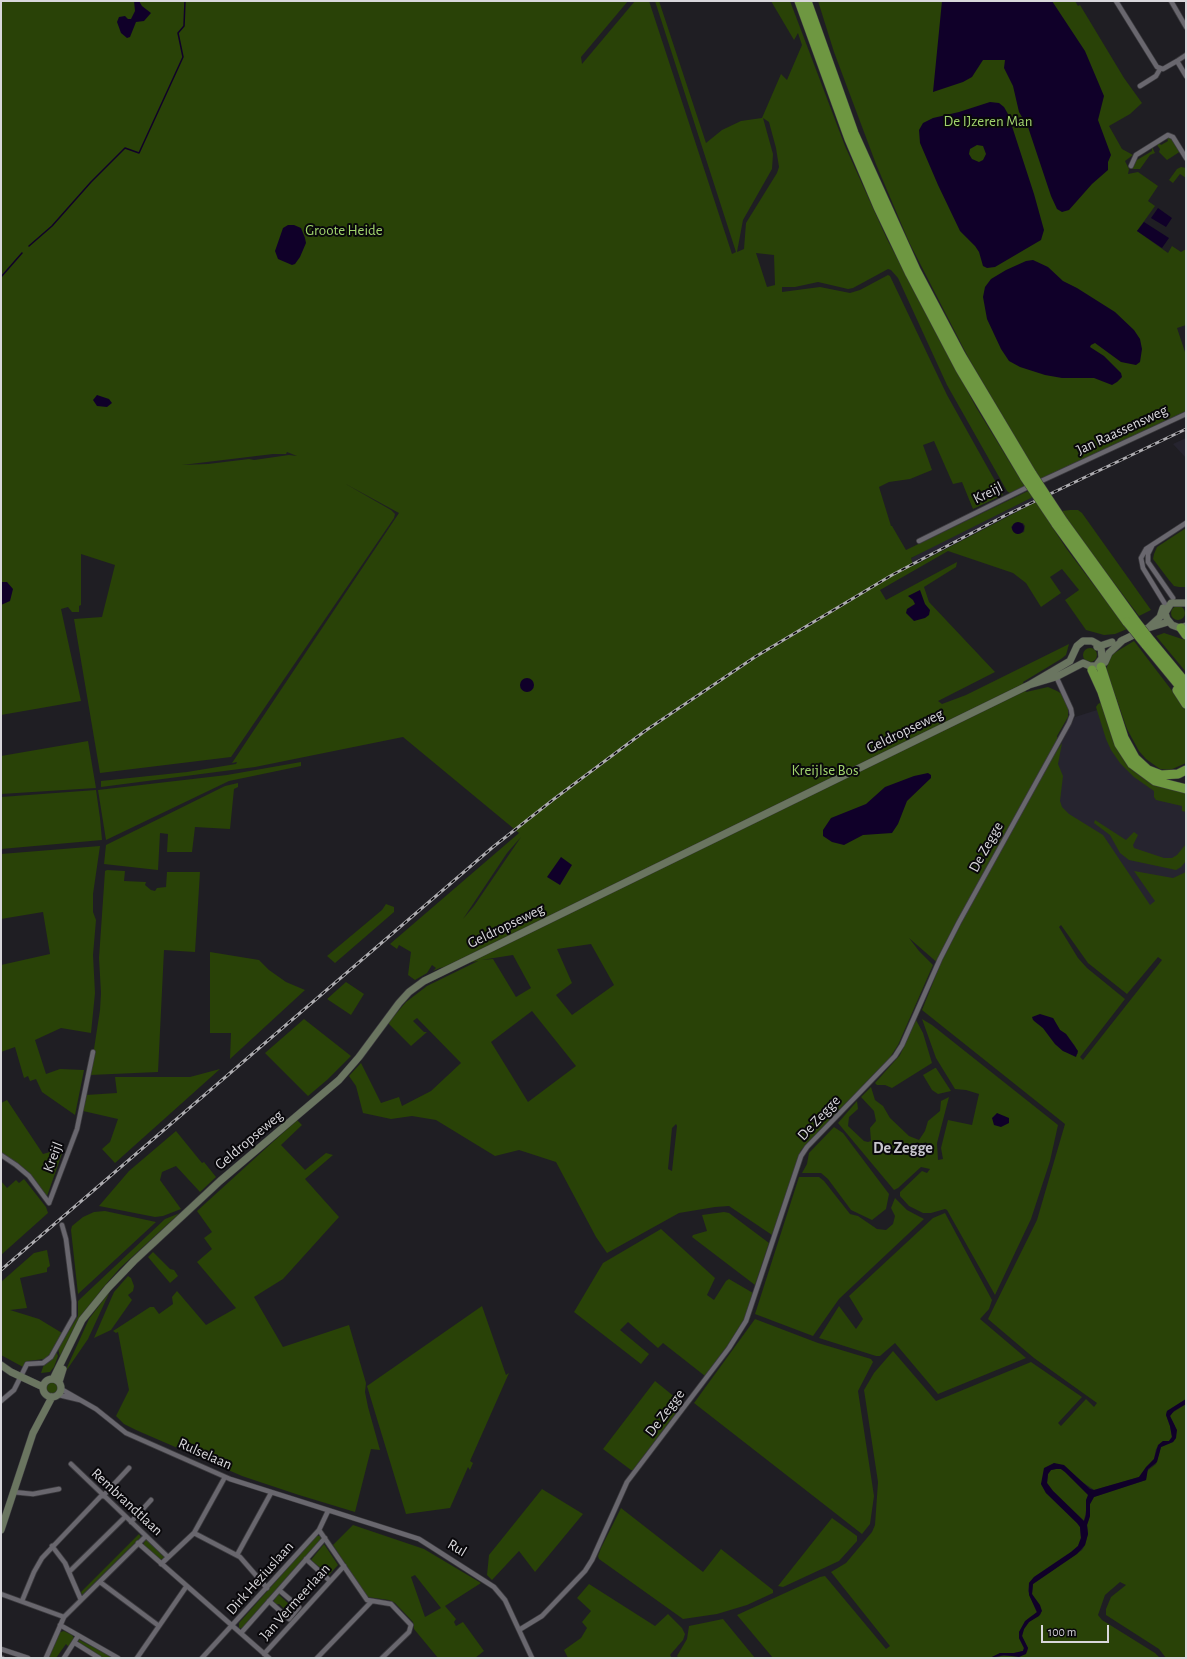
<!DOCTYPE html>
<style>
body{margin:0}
#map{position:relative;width:1187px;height:1659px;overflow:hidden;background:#1f1e23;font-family:"Alegreya Sans",sans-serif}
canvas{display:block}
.frame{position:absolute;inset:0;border:2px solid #d8d7db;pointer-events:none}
.scale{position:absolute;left:1041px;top:1625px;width:68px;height:18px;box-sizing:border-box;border:2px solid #d8d7db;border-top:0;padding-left:5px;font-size:12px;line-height:14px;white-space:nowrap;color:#d8d7db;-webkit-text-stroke:3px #09080b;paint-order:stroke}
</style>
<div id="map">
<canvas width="1187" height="1659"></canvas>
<div class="frame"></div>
<div class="scale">100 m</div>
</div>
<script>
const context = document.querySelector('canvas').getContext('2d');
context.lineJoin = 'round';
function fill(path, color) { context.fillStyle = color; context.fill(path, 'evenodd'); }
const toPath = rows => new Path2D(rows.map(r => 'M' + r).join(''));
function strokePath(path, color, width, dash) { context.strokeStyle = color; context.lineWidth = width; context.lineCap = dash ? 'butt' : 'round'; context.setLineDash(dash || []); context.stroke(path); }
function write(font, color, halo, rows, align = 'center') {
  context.font = font + ' "Alegreya Sans",sans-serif'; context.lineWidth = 4; context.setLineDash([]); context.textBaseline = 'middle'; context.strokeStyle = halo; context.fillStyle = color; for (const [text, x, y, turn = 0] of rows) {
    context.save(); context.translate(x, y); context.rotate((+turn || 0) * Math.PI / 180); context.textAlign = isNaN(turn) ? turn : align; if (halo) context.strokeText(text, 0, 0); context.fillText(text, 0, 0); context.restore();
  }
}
fill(toPath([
 [1186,438,1186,458,1173,444],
 [1033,497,1036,502,934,555,828,614,824,608,931,547],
 [1097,710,1102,714,1112,741,1186,803,1186,888,1151,912,1044,812,1060,746,1075,717]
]), '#26242f');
fill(toPath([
 [1,1,628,1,581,57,582,64,635,1,649,1,732,254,736,252,655,1,659,1,706,143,722,130,741,121,762,118,781,74,787,80,802,45,798,33,794,40,771,1,790,1,845,146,887,239,976,407,1025,487,1011,494,1007,491,947,385,898,278,891,270,888,269,853,288,848,289,818,282,795,287,782,287,782,292,820,287,850,293,860,290,888,275,890,276,947,395,1003,495,973,509,962,482,953,484,934,441,923,445,932,470,910,479,889,482,879,487,891,526,892,526,906,550,1028,491,1033,497,911,558,913,566,1036,502,1066,548,1127,629,1115,634,1104,635,1086,630,1065,600,1079,590,1062,569,1050,577,1061,593,1041,607,1026,583,1013,573,948,551,880,590,886,600,957,562,956,567,924,587,929,602,995,672,938,701,942,704,966,695,1069,644,1066,655,1061,659,1023,682,1026,692,1048,687,1057,691,1062,694,1068,707,1068,717,1057,736,1058,741,1052,748,1054,755,1062,743,1058,764,1063,776,1060,801,1062,807,1069,814,1103,835,1150,905,1155,901,1134,871,1173,878,1186,872,1186,1399,1167,1411,1166,1415,1170,1426,1172,1437,1169,1441,1163,1441,1156,1449,1154,1459,1139,1477,1094,1490,1054,1463,1041,1484,1046,1493,1077,1523,1080,1527,1081,1538,1078,1546,1071,1552,1034,1577,1029,1583,1028,1591,1037,1613,1029,1618,1019,1632,1019,1638,1024,1648,1023,1651,1014,1653,1000,1653,990,1658,773,1658,737,1615,820,1577,825,1576,886,1649,890,1646,831,1572,846,1563,872,1532,875,1525,878,1482,864,1390,874,1373,893,1351,936,1401,1031,1362,1082,1397,1058,1423,1061,1426,1086,1399,1094,1407,1097,1403,1034,1358,988,1319,1037,1220,1065,1124,922,1010,940,965,909,938,919,951,933,965,898,1045,889,1059,801,1150,772,1235,729,1206,715,1207,679,1213,607,1253,596,1237,556,1162,519,1150,495,1156,436,1120,412,1116,391,1119,363,1113,356,1086,349,1076,361,1063,381,1103,399,1097,402,1106,431,1091,461,1063,417,1018,413,1021,424,1032,427,1032,411,1046,388,1023,406,1002,427,986,478,961,440,968,433,971,436,968,432,965,427,973,415,980,408,975,411,952,399,945,397,949,390,944,519,833,403,737,255,767,101,787,101,781,187,772,236,764,237,762,232,763,399,513,344,483,391,510,395,514,394,518,231,757,100,773,74,619,102,617,115,565,81,554,81,605,79,606,79,612,72,612,68,607,61,609,81,701,1,715],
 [763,118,769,122,776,148,779,167,777,173,746,223,744,249,737,252,743,220,772,169,773,154],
 [756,253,774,255,775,285,767,287],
 [287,452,297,456,289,455,254,460,249,459,208,464,182,465,273,454,286,454],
 [1016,523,1023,523,1025,526,1024,532,1017,534,1013,531,1011,527],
 [521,837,474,906,463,919,507,853],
 [1061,925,1088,963,1127,994,1158,957,1162,960,1083,1060,1080,1057,1125,999,1087,968,1078,958,1059,927],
 [591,944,614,985,572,1015,556,995,572,983,557,949],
 [513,955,531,988,516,997,493,959,481,960],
 [532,1011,576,1066,528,1102,491,1042],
 [1053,1018,1060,1030,1066,1034,1075,1046,1078,1054,1063,1051,1055,1044,1043,1028,1034,1021],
 [676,1124,677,1126,672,1171,668,1169,672,1128],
 [818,1,1075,1,1078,6,1080,5,1124,78,1142,103,1130,114,1109,126,1122,149,1133,155,1125,161,1129,169,1128,174,1138,172,1158,186,1148,201,1155,206,1137,231,1168,253,1172,246,1181,252,1186,249,1186,325,1177,328,1186,355,1186,411,1040,479,969,359,909,242,876,164,834,52],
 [1171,137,1181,151,1167,160,1159,152,1160,149,1157,145,1159,143,1161,145,1168,141,1167,138],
 [1152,147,1155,153,1150,155,1140,169,1131,169,1136,159,1137,160,1152,151],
 [1181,167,1186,168,1186,178,1180,174,1173,183,1169,180,1177,169],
 [1070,510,1078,510,1082,513,1151,610,1139,616,1080,538,1062,511],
 [1186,528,1186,587,1179,587,1174,586,1169,580,1153,559,1154,554,1157,547],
 '1171 613a7 7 0 1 1 14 0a7 7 0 1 1-14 0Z',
 [1164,633,1182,639,1186,638,1186,672,1156,636],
 [1134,641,1186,709,1186,763,1170,770,1160,769,1146,759,1139,751,1127,729,1106,669,1111,655],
 '1083 655a7 7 0 1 1 14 0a7 7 0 1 1-14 0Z',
 [1103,701,1120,749,1186,792,1186,812,1182,811,1182,806,1156,800,1154,797,1154,791,1134,777,1120,763,1111,750,1106,739,1096,707,1098,704],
 [88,741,96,788,1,794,1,756],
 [301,762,301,766,229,781,106,840,98,790,227,775],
 [238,783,238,787,234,789,230,829,195,827,192,852,167,852,168,834,160,833,158,870,104,864,106,845,225,786],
 [96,790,100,818,102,840,1,849,1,797],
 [1095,820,1126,840,1134,832,1138,835,1133,845,1134,848,1164,858,1172,858,1177,855,1186,844,1186,861,1181,867,1176,870,1129,860,1120,853,1110,835,1094,823],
 [100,846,93,894,93,912,96,920,93,955,95,993,91,1033,61,1028,35,1040,46,1074,60,1069,84,1070,75,1115,42,1092,36,1079,30,1081,28,1076,24,1078,15,1047,1,1052,1,965,50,954,43,912,1,919,1,854],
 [107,870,125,871,124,881,146,882,145,885,151,890,155,891,157,888,166,887,167,872,200,872,195,952,164,950,158,1072,90,1075,100,1010,101,993,99,958,105,871],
 [386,904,394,907,394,912,335,963,327,956,382,910],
 [210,952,259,960,269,970,286,982,305,990,230,1059,231,1033,210,1033],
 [346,982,364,994,351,1015,327,999],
 [304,1019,351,1056,327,1080,308,1096,265,1053],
 [922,1019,932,1025,1058,1125,1050,1161,1031,1219,995,1295,947,1210,945,1209,931,1213,923,1213,909,1206,900,1196,900,1192,922,1171,927,1173,930,1169,921,1167,898,1188,894,1190,838,1123,857,1101,858,1109,849,1117,848,1126,864,1141,868,1142,871,1141,870,1128,876,1121,874,1111,861,1097,871,1087,875,1100,883,1106,890,1118,909,1136,919,1140,925,1131,928,1121,940,1111,941,1101,949,1097,937,1143,938,1160,943,1159,941,1148,948,1120,972,1125,979,1094,966,1090,955,1089,936,1058],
 [916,1020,923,1033,932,1063,892,1088,885,1085,877,1085,875,1083,900,1055],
 [935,1068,936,1068,951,1091,938,1094,932,1090,923,1075],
 [220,1069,115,1163,102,1149,110,1142,118,1119,83,1111,86,1095,117,1093,115,1077,190,1077],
 [7,1100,43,1154,64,1148,46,1199,20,1167,1,1154,1,1103],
 [297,1120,302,1125,281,1145,305,1170,326,1153,333,1155,305,1179,339,1217,283,1279,254,1297,283,1347,349,1325,366,1383,365,1392,368,1407,380,1450,371,1449,355,1512,299,1495,242,1476,136,1430,124,1424,116,1416,129,1390,118,1332,116,1333,113,1331,150,1307,154,1307,159,1314,173,1304,172,1297,177,1291,206,1325,236,1308,197,1262,212,1249,204,1238,212,1232,197,1211],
 [834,1127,843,1133,889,1194,886,1209,872,1220,851,1210,828,1179,821,1173,802,1173,807,1164,809,1153],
 [176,1131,202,1163,204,1162,216,1177,200,1192,176,1166,162,1172,160,1180,181,1209,163,1216,155,1217,99,1206,129,1171],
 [799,1177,819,1177,824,1181,850,1214,858,1216,877,1229,886,1230,893,1224,895,1216,891,1208,895,1198,907,1210,924,1219,839,1299,813,1336,755,1314],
 [24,1179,46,1207,48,1213,1,1255,1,1181,7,1188,16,1180,19,1183],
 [105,1211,156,1222,78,1294,71,1230,72,1226,83,1217,94,1212],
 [724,1212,729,1213,769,1243,755,1285,692,1237,693,1235,707,1231,702,1215],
 [180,1213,120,1268,101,1290,75,1329,60,1357,58,1348,78,1316,78,1301,165,1219],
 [945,1213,992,1300,989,1309,980,1319,1026,1358,938,1394,895,1343,880,1356,876,1356,819,1338,839,1306,856,1329,863,1319,849,1296,933,1218],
 [661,1229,715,1278,707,1295,714,1300,726,1281,729,1279,753,1293,742,1326,705,1376,663,1343,658,1348,628,1322,620,1330,649,1354,641,1364,574,1312,603,1263],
 [47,1250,50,1266,47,1268,47,1272,20,1278,27,1308,10,1310,39,1319,62,1333,50,1356,44,1359,28,1361,23,1367,1,1355,1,1282,34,1253],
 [153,1252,170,1269,174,1270,178,1276,170,1283,148,1257],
 [128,1276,131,1278,134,1286,133,1291,128,1295,132,1300,111,1330,94,1338,114,1292],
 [110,1291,88,1339,64,1374,89,1319],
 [482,1306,506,1375,509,1373,470,1461,473,1463,470,1470,468,1467,450,1508,406,1514,367,1386],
 [755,1319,818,1343,871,1359,873,1362,858,1391,874,1496,870,1524,862,1534,694,1403],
 [56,1351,58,1356,54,1367,50,1372,41,1373,44,1364],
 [655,1381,681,1402,682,1405,633,1470,631,1470,603,1449],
 '46 1388a7 7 0 1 1 14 0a7 7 0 1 1-14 0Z',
 [1186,1404,1186,1658,1166,1658,1159,1649,1106,1615,1106,1609,1111,1597,1126,1585,1120,1582,1105,1595,1098,1615,1102,1620,1155,1653,1160,1658,996,1658,1001,1656,1015,1656,1027,1652,1028,1648,1022,1636,1024,1629,1029,1622,1041,1614,1032,1594,1033,1584,1082,1550,1085,1545,1088,1534,1087,1525,1090,1516,1090,1504,1094,1497,1146,1480,1147,1471,1156,1464,1161,1447,1173,1442,1176,1438,1175,1426,1170,1416,1172,1413],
 [1056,1469,1061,1469,1065,1472,1089,1495,1084,1521,1053,1491,1047,1483,1048,1474,1051,1470],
 [542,1489,583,1514,535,1572,519,1551,492,1580,487,1575,489,1555],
 [621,1508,703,1572,721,1549,773,1590,773,1593,747,1605,717,1614,683,1619,599,1559,598,1556,601,1548],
 [832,1518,857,1536,857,1541,839,1561,783,1587,778,1586],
 [353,1525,424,1549,481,1583,445,1606,456,1619,454,1622,456,1626,463,1622,484,1651,475,1658,438,1658,414,1629,413,1622,395,1603,389,1600,367,1597,333,1545],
 [415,1575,441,1608,425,1617,411,1577],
 [139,1534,141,1537,82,1595,81,1592],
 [316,1536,320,1536,321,1540,243,1628,239,1628,239,1623],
 [145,1540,148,1540,164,1557,164,1558,159,1560,143,1546],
 [324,1544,338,1565,329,1575,311,1560],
 [589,1584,655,1626,668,1614,682,1628,685,1634,683,1640,670,1655,672,1658,568,1658,564,1650,581,1638,587,1628,582,1622,591,1611,577,1598],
 [279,1593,283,1595,279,1595,290,1605,295,1605,296,1607,291,1615,285,1614,289,1613,279,1604,274,1605,273,1602],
 [723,1619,755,1658,679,1658,677,1656,687,1639,689,1626],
 [64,1631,72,1635,74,1638,69,1647,66,1644,56,1658,48,1658,60,1632],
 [79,1639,80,1640,114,1658,102,1658,78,1643]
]), '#294207');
fill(toPath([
 [134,1,139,1,142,6,151,13,144,21,136,22,130,37,127,38,121,33,117,22,119,17,125,16,128,19,131,19,135,11],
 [942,1,1052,1,1085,51,1104,96,1098,120,1111,155,1108,162,1108,170,1092,184,1069,210,1062,212,1057,209,1051,196,1028,127,1019,112,1013,86,1004,68,1005,60,983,60,972,77,963,82,933,92],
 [990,102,999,103,1004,107,1008,114,1034,194,1044,230,1041,240,995,267,987,268,983,266,979,252,975,246,960,231,938,185,920,143,919,130,923,123,933,118,959,112],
 [977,145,983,146,986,154,983,160,979,162,972,159,969,154,970,149],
 [1158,208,1172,218,1166,227,1151,218],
 [1144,222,1169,238,1162,248,1137,231],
 [288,225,294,225,301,228,305,238,306,243,300,257,295,264,292,265,278,259,275,251,283,228],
 [1033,260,1048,267,1063,281,1077,288,1115,312,1134,330,1140,339,1142,349,1140,362,1136,365,1121,362,1095,343,1091,345,1090,347,1104,356,1121,373,1122,377,1117,382,1112,385,1094,378,1062,378,1045,375,1020,367,1009,361,1001,349,987,319,983,297,985,287,991,279,1006,270,1026,261],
 [97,395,109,399,112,403,107,407,97,406,93,400],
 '1012 528a6 6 0 1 1 12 0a6 6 0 1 1-12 0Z',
 [1,582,7,582,13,589,10,601,1,605],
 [920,590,925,604,930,610,929,615,925,618,914,621,906,613,907,609,915,604,913,600,908,596],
 '520 685a7 7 0 1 1 14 0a7 7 0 1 1-14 0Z',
 [928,773,931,775,931,778,907,801,898,824,892,833,863,835,844,845,832,842,823,836,823,830,831,818,866,804,885,787,914,776],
 [561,857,572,865,560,885,547,877],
 [1040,1014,1053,1018,1060,1030,1066,1034,1078,1051,1076,1057,1063,1051,1055,1044,1043,1028,1033,1020,1032,1017],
 [997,1113,1009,1118,1009,1123,1001,1127,994,1125,992,1118],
 [1186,1399,1186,1404,1174,1411,1170,1416,1177,1430,1176,1438,1173,1442,1161,1447,1157,1462,1148,1469,1146,1480,1094,1497,1090,1504,1090,1516,1087,1525,1088,1534,1085,1545,1077,1554,1033,1584,1032,1594,1040,1605,1042,1611,1039,1616,1029,1622,1024,1629,1022,1636,1028,1648,1026,1654,1019,1657,1004,1655,990,1658,1000,1653,1014,1653,1023,1651,1024,1648,1019,1638,1019,1632,1025,1621,1037,1612,1029,1595,1029,1583,1034,1577,1071,1552,1078,1546,1081,1538,1080,1527,1077,1523,1046,1493,1041,1484,1044,1468,1054,1463,1064,1465,1090,1489,1094,1490,1139,1477,1146,1467,1154,1459,1158,1445,1163,1441,1169,1441,1172,1437,1170,1426,1166,1415,1167,1411],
 [1056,1469,1061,1469,1065,1472,1088,1495,1086,1500,1086,1515,1084,1521,1053,1491,1047,1483,1048,1474,1051,1470]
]), '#100029');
strokePath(toPath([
 [29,246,52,226,91,182,125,148,139,153,183,57,178,33,184,26,185,1],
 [1,277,22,253]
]), '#100029', 1.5);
const street = toPath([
 [1116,1,1157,67,1163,69,1177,61,1186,76],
 [1171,1,1186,27],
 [1177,61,1186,55],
 [1140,86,1156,76,1160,69],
 [1131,166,1136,155,1168,135,1173,137,1186,158],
 [1037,483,1186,414],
 [919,541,1030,486],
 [1152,546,1148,554,1148,562,1173,598],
 [1165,604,1143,568,1141,558,1146,549,1186,523],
 [1,1155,16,1165,29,1176,49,1203],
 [49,1203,77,1129,93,1052],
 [61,1389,96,1409,126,1433,230,1479,372,1524,419,1539,430,1546,494,1587,505,1600,532,1658],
 [59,1395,80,1400],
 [1,1401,14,1390,27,1364,43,1363,51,1357,74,1316,74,1302,66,1239,62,1225],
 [71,1464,168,1557],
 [13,1492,33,1494,59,1489],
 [103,1496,129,1468],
 [131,1522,151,1500],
 [319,1530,367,1600,391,1604,411,1625,409,1632,382,1658],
 [194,1533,240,1557,267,1588],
 [138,1543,269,1658],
 [52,1546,65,1563,81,1600],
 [237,1555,271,1493],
 [306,1559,329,1580],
 [161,1564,194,1533,225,1477],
 [69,1572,125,1517],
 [100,1582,159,1626],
 [1,1594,64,1617],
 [22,1601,34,1572,42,1558,102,1495],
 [269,1601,289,1619,299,1607,279,1590],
 [60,1625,118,1658],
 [519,1630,542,1616,585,1571,592,1560,627,1482,729,1348,746,1321,801,1156,807,1147,895,1056,902,1045,940,959,959,922,1069,723,1072,715,1071,709,1055,674],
 [241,1633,325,1538],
 [75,1643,99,1658],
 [1,1649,28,1658],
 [264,1654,344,1566],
 [1,1658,2,1658],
 [46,1658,64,1617,146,1536],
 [64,1658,78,1636],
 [137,1658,186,1587],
 [202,1658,319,1530,328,1511],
 [317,1658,371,1602]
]);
const secondary = toPath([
 [1186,603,1171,603,1165,613,1167,619,1172,625,1180,628,1186,626],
 [1148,628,1160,617,1163,608],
 [1121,641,1148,628,1168,622],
 [1097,647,1112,642],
 [1105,662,1109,653,1123,640],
 [1,1365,11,1372,43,1387],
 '43 1388a9 9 0 1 1 18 0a9 9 0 1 1-18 0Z',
 [53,1379,82,1320,108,1288,134,1261,220,1181,339,1080,359,1057,399,1003,409,992,424,981,1029,685,1070,661,1077,646,1083,641,1092,641,1101,646,1102,658,1096,666,1090,666,1083,663,1056,677,1029,685],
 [59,1382,63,1369],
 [1,1530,33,1433,52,1397]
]);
const highway = toPath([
 [799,1,849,139,878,207,910,274,960,369,1025,478],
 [807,1,854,133,916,270,961,355,1032,474],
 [1063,521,1134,619],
 [1056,524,1127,622],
 [1181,628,1186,635],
 [1151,641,1186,683],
 [1145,644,1186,694],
 [1101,667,1124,738,1135,758,1148,770,1161,775,1178,774,1186,770],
 [1092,670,1102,692,1119,744,1132,764,1155,781,1186,789],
 [1177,690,1186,704]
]);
strokePath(street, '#3b3a3e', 6);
strokePath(secondary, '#3b3a3e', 8);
strokePath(highway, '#3b3a3e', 10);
strokePath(street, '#69676e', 4.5);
strokePath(secondary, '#6a7560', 7);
strokePath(highway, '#6e9741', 9);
const rail = toPath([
 [1,1270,493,847,554,799,645,731,755,657,892,575,1006,515,1186,429]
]);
strokePath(rail, '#acabaf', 3);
strokePath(rail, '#09080b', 1.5, [4.5]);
const highwayBridge = toPath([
 [1032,474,1063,521],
 [1025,478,1056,524],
 [1134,619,1151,641],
 [1127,622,1145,644]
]);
strokePath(highwayBridge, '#3b3a3e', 10, []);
strokePath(highwayBridge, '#6e9741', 9);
write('15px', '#a1d46d', '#09080b', [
 ["De IJzeren Man",988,121],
 ["Groote Heide",344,230],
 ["Kreijlse Bos",825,770]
]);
write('15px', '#d8d7db', '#09080b', [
 ["Jan Raassensweg",1122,430,-25],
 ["Kreijl",988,493,-26],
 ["Geldropseweg",905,731,-26],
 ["De Zegge",986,847,-61],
 ["Geldropseweg",506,926,-26],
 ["De Zegge",819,1118,-47],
 ["Geldropseweg",249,1140,-40],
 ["Kreijl",53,1157,-69],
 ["De Zegge",665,1413,-53],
 ["Rulselaan",205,1454,24],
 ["Rembrandtlaan",127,1502,43],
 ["Rul",457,1548,31],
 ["Dirk Heziuslaan",260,1578,-48],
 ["Jan Vermeerlaan",295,1602,-48]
]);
write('bold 16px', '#c7c5cc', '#09080b', [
 ["De Zegge",903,1148]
]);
</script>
